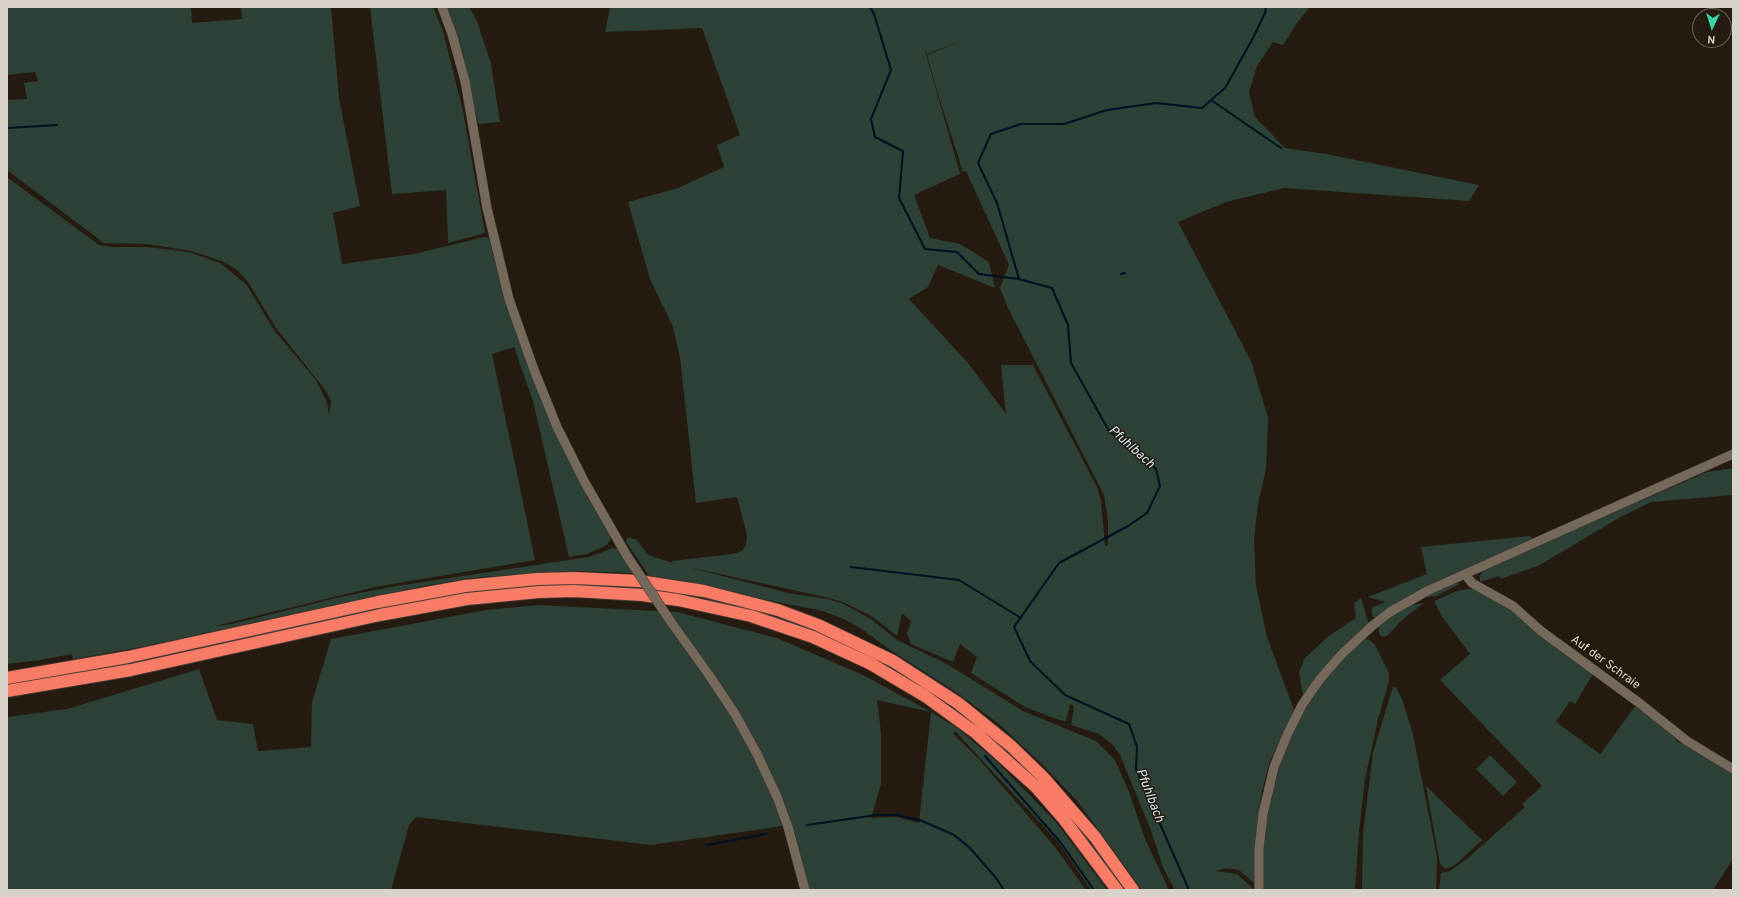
<!DOCTYPE html>
<style>
body{margin:0}
#map{position:relative;width:1740px;height:897px;overflow:hidden;background:#251b10;font-family:Overpass,sans-serif}
canvas{display:block}
.frame{position:absolute;inset:0;border:8px solid #d9d2cb;pointer-events:none}
.north{position:absolute;left:1692px;top:8px;width:40px;height:40px;box-sizing:border-box;background:#251b10;border:1px solid #6d645b;border-radius:50%;rotate:184deg;font-size:11px;font-weight:700;line-height:16px;text-align:center;color:#d9d2cb}
.north::after{content:'';display:block;margin:auto;width:14px;height:18px;background:#33d4a8;clip-path:polygon(50% 0,100% 100%,50% 72%,0 100%)}
</style>
<div id="map">
<canvas width="1740" height="897"></canvas>
<div class="frame"></div>
<div class="north">N</div>
</div>
<script>
const context = document.querySelector('canvas').getContext('2d');
context.lineJoin = 'round';
function fill(path, color) { context.fillStyle = color; context.fill(path, 'evenodd'); }
const toPath = rows => new Path2D(rows.map(r => 'M' + r).join(''));
function strokePath(path, color, width, dash) { context.strokeStyle = color; context.lineWidth = width; context.lineCap = dash ? 'butt' : 'round'; context.setLineDash(dash || []); context.stroke(path); }
function write(font, color, halo, rows, align = 'center') {
  context.font = font + ' Overpass,sans-serif'; context.lineWidth = 3; context.setLineDash([]); context.textBaseline = 'middle'; context.strokeStyle = halo; context.fillStyle = color; for (const [text, x, y, turn = 0] of rows) {
    context.save(); context.translate(x, y); context.rotate((+turn || 0) * Math.PI / 180); context.textAlign = isNaN(turn) ? turn : align; if (halo) context.strokeText(text, 0, 0); context.fillText(text, 0, 0); context.restore();
  }
}
fill(toPath([
 [7,7,191,7,192,23,242,19,241,7,331,7,339,98,360,206,333,213,342,264,414,254,484,237,491,238,522,347,540,397,565,454,611,538,607,545,587,554,569,557,533,401,514,347,492,354,535,560,375,587,215,626,232,624,340,597,390,587,589,557,613,548,618,549,633,573,579,571,480,577,423,586,141,647,73,659,72,654,40,660,7,664,7,177,99,245,113,247,148,247,189,252,220,263,246,284,274,330,316,380,327,402,329,416,331,401,326,391,276,328,248,282,237,270,222,261,191,251,147,244,104,243,7,170,7,100,27,99,24,83,38,81,35,72,7,75],
 [370,7,433,7,443,31,463,111,485,233,448,243,446,190,392,194],
 [446,7,469,7,477,21,491,64,500,122,478,124,463,54],
 [610,7,1310,7,1297,23,1283,45,1273,42,1257,66,1249,92,1255,117,1285,148,1326,154,1479,185,1469,201,1284,188,1226,202,1178,222,1251,361,1268,418,1266,469,1258,504,1254,540,1256,586,1267,637,1294,710,1269,764,1262,791,1259,811,1256,885,1239,870,1225,868,1216,871,1237,874,1255,890,1175,890,1164,870,1150,828,1120,755,1112,744,1099,734,1071,725,1074,706,1070,704,1066,721,1059,720,1025,707,971,673,977,657,960,644,953,662,911,644,907,633,911,621,902,613,897,636,873,617,845,603,829,598,688,567,788,593,828,599,844,604,872,620,897,640,947,664,1023,711,1096,741,1115,760,1129,792,1145,839,1169,890,1142,890,1078,802,1042,764,999,724,956,692,889,649,863,630,846,620,823,611,650,577,626,542,627,538,631,538,637,540,648,555,673,563,672,561,732,554,742,551,746,545,747,535,737,497,696,503,680,357,673,327,650,279,628,202,678,188,724,167,717,145,740,135,702,28,605,32],
 [964,40,927,55,939,97,963,172,966,171,1009,265,1000,288,1008,308,1104,495,1108,521,1108,545,1105,546,1101,500,1097,487,1033,365,1001,365,1006,414,968,363,909,299,928,287,938,265,995,288,989,262,960,244,930,238,914,195,960,174,924,47,927,54],
 [1733,468,1733,495,1651,502,1617,519,1540,565,1501,579,1499,576,1480,582,1480,576,1484,569,1707,472],
 [1530,536,1532,539,1462,572,1378,617,1373,617,1371,611,1373,607,1386,602,1368,597,1427,574,1421,547],
 [1456,583,1460,584,1436,596,1419,598,1449,585],
 [1473,588,1506,606,1540,635,1593,674,1575,704,1570,701,1556,722,1600,754,1636,705,1671,733,1678,742,1687,745,1733,771,1733,859,1713,890,1439,890,1441,873,1450,871,1468,858,1525,807,1522,804,1542,786,1440,680,1470,654,1441,615,1434,601,1457,591],
 [1361,598,1369,625,1303,696,1299,672,1305,658,1329,636,1356,618,1354,603],
 [1424,603,1403,619,1388,635,1383,637,1379,634,1379,626,1389,617,1409,605],
 [539,605,677,612,777,638,863,675,931,712,957,728,994,759,1056,822,1107,890,1091,890,1059,843,955,731,953,734,978,758,1055,847,1086,890,802,890,789,831,766,782,783,826,651,845,416,817,409,825,391,890,7,890,7,717,67,709,199,669,217,720,253,724,258,751,311,747,312,702,331,639,486,610],
 [877,700,931,712,919,823,896,817,871,818,881,784,881,732],
 [1363,639,1370,640,1375,645,1389,673,1389,681,1378,719,1365,779,1359,832,1355,890,1263,890,1263,849,1266,816,1278,768,1290,736,1305,707,1325,679],
 [1393,687,1396,687,1402,699,1413,734,1437,857,1436,890,1362,890,1363,833,1373,752],
 [1490,755,1517,782,1503,796,1476,769],
 [1426,786,1482,840,1455,865,1448,868,1444,868,1440,864]
]), '#2d4137');
strokePath(toPath([
 [870,7,874,14,891,70,871,119,875,137,903,151,899,198,925,249,957,252,979,274,1019,279,1052,288,1068,325,1071,363,1109,431,1156,469,1160,486,1147,513,1128,526,1059,563,1014,627,1030,661,1065,695,1129,724,1137,747,1136,769,1189,890],
 [1211,100,1281,148],
 [7,128,57,125],
 [1121,274,1125,273],
 [1019,279,997,203,978,163,991,134,1021,124,1064,124,1107,110,1156,103,1202,108,1225,88,1253,38,1265,13,1266,7],
 [851,567,959,580,1021,618],
 [985,756,1061,843,1094,890],
 [807,825,876,815,897,815,920,820,954,835,969,847,996,878,1004,890],
 [707,845,766,834]
]), '#001020', 2);
const minor = toPath([
 [442,7,452,34,465,81,487,208,509,299,534,370,557,427,584,481,627,556],
 [1465,574,1472,583,1513,606,1541,631,1638,702,1687,741,1733,769],
 [671,622,709,675,735,714,757,754,777,797,788,827,805,890],
 [1259,890,1259,849,1263,814,1274,767,1288,733,1302,705,1320,679,1342,654,1372,626,1390,612,1427,591,1733,454]
]);
const highway = toPath([
 [7,678,128,657,378,602,465,586,537,579,575,578,639,581,704,591,778,610,818,625,893,661,958,703,1011,746,1043,777,1095,837,1133,890],
 [7,691,131,670,380,615,467,599,539,592,574,591,642,595,678,600,751,616,813,637,871,664,925,696,976,733,1036,787,1063,818,1117,890]
]);
strokePath(minor, '#3f3731', 10);
strokePath(highway, '#3f3731', 14);
strokePath(minor, '#75695c', 9);
strokePath(highway, '#f87c66', 12);
const minorBridge = toPath([
 [627,556,671,622]
]);
strokePath(minorBridge, '#3f3731', 10, []);
strokePath(minorBridge, '#75695c', 9);
write('12px', '#d9d2cb', '#251b10', [
 ["Auf der Schraie",1605,663,36]
]);
write('italic 13px', '#d0e4f7', '#251b10', [
 ["Pfuhlbach",1131,448,42],
 ["Pfuhlbach",1149,796,69]
]);
</script>
